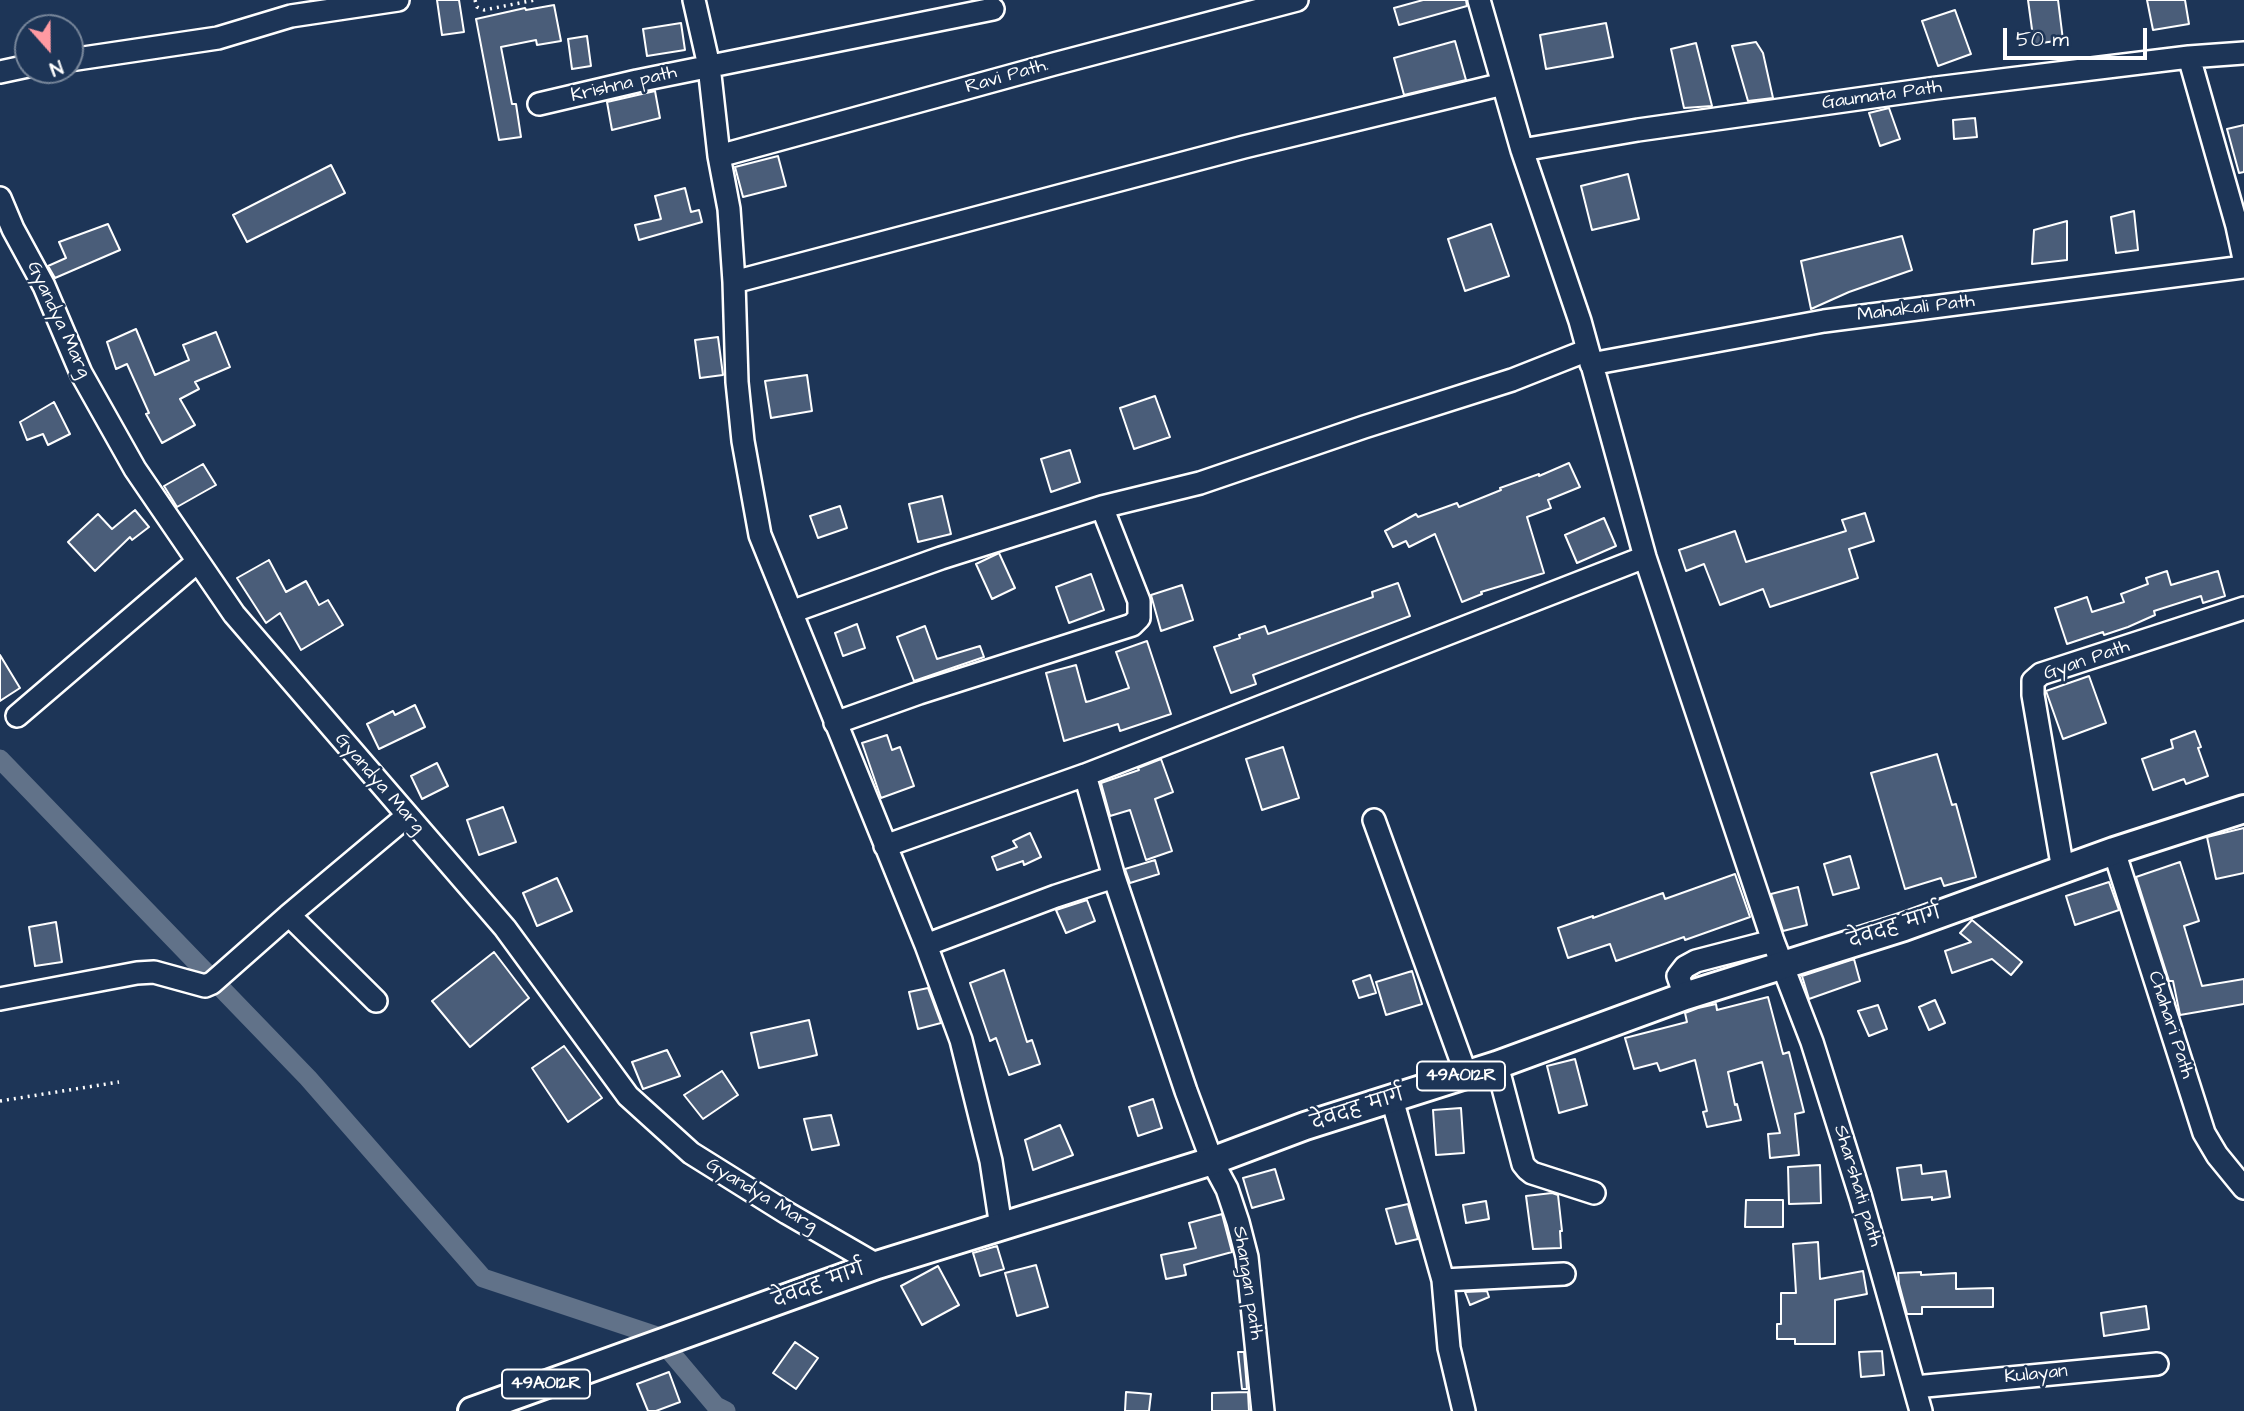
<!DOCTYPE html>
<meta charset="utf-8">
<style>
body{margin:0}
#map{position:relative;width:2244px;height:1411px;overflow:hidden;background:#1d3557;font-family:"Architects Daughter",sans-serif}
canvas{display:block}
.north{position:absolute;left:14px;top:14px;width:70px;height:70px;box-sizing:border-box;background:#1d3557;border:2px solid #77869a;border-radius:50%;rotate:159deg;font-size:19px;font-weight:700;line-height:28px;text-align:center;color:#fff}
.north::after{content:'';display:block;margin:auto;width:24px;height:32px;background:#ff9aa2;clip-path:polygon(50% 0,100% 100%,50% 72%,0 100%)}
.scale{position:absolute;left:2003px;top:28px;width:144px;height:32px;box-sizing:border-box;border:4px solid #fff;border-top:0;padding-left:9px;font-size:21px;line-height:24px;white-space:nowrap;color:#fff;-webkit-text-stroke:5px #1d3557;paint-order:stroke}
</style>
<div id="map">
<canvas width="2244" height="1411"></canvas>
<div class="north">N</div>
<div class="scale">50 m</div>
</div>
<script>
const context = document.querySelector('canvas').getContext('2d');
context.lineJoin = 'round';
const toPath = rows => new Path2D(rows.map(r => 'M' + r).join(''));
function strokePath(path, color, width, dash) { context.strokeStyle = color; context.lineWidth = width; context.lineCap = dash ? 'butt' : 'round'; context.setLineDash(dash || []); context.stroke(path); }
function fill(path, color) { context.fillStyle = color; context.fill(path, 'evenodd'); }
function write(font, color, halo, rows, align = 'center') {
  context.font = font + ' "Architects Daughter","Playpen Sans Deva",sans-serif'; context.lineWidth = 5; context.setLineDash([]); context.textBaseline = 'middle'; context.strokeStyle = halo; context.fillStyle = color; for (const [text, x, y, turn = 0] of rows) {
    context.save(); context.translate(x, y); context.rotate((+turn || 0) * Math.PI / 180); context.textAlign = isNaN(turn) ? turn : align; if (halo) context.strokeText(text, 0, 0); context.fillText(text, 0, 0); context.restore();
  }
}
strokePath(toPath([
 [0,759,308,1078,483,1278,657,1336,716,1406,726,1411]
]), '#617289', 19);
const building = toPath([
 [437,0,459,0,464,32,442,35,437,0],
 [1423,0,1466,0,1467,6,1399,25,1394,8,1423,0],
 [2028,0,2058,0,2063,40,2034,44,2028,0],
 [2147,0,2185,0,2189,24,2153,30,2147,0],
 [554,5,561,41,537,45,536,40,501,47,512,104,516,104,521,137,499,140,476,19,525,8,526,10,554,5],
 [1955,10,1971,54,1938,66,1922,21,1955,10],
 [681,23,685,50,647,56,643,29,681,23],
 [1606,23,1613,57,1546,69,1540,35,1606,23],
 [587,36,591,66,572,69,568,39,587,36],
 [1455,41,1466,80,1404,95,1394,58,1455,41],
 [1756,42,1763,53,1773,98,1748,101,1732,46,1756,42],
 [1696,43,1712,106,1684,108,1671,49,1696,43],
 [655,91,660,118,612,130,607,102,655,91],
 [1889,108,1900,139,1880,146,1869,113,1889,108],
 [1975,118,1977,137,1954,139,1953,120,1975,118],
 [2244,125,2244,172,2239,173,2227,129,2244,125],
 [778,156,786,186,743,197,735,167,778,156],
 [331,165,345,193,247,242,233,215,331,165],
 [1628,174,1639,219,1592,230,1581,186,1628,174],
 [685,188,691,212,699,210,702,222,639,240,635,225,661,219,655,196,685,188],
 [2134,211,2138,250,2116,253,2111,217,2134,211],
 [2067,221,2067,260,2032,264,2034,230,2067,221],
 [108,224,120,250,55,278,48,266,66,258,59,242,108,224],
 [1491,224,1509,276,1465,291,1448,239,1491,224],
 [1902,236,1912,270,1849,292,1811,309,1801,261,1902,236],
 [136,329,155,375,189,360,183,345,216,332,230,367,195,382,199,389,180,399,195,425,162,443,146,414,149,413,127,364,116,369,107,342,136,329],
 [718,337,723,375,700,378,695,340,718,337],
 [807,375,812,411,771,418,765,381,807,375],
 [1155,396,1170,437,1134,449,1120,408,1155,396],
 [54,402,70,434,48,445,43,434,27,440,20,422,54,402],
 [1070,450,1080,482,1051,492,1041,459,1070,450],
 [1569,463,1580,487,1548,500,1551,508,1527,517,1544,573,1481,592,1482,594,1462,602,1435,534,1409,547,1406,541,1393,547,1385,531,1416,514,1418,517,1457,503,1459,507,1501,490,1500,488,1539,474,1539,476,1569,463],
 [203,464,216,485,177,507,164,486,203,464],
 [942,496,951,534,918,542,909,504,942,496],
 [840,506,847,528,818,538,810,516,840,506],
 [135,510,149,527,132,540,130,537,95,571,68,542,98,514,112,529,135,510],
 [1865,513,1874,541,1849,549,1858,578,1770,607,1763,589,1720,605,1704,564,1686,571,1679,550,1735,531,1746,562,1846,531,1842,520,1865,513],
 [1604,518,1616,546,1577,563,1565,535,1604,518],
 [999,553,1015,588,992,599,976,564,999,553],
 [269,560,286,592,306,581,319,605,328,600,343,625,301,650,280,613,266,623,237,578,269,560],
 [2167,571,2171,585,2218,571,2225,596,2203,603,2201,596,2154,611,2155,615,2128,627,2104,635,2103,632,2067,644,2055,608,2087,597,2092,612,2124,602,2121,594,2148,584,2146,578,2167,571],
 [1091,574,1104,610,1069,623,1056,587,1091,574],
 [1398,583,1410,616,1253,675,1256,684,1231,693,1214,647,1240,638,1239,635,1265,626,1268,634,1373,597,1372,592,1398,583],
 [1182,585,1193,620,1161,631,1151,595,1182,585],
 [857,624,865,648,843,656,835,633,857,624],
 [925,626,937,659,980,646,984,657,914,681,897,637,925,626],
 [1147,641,1171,714,1120,731,1118,724,1064,741,1046,673,1076,665,1086,702,1090,701,1129,688,1116,652,1147,641],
 [0,655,20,688,0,701,0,655],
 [2089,676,2106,723,2063,739,2046,691,2089,676],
 [415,705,425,727,379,749,367,724,393,711,395,715,415,705],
 [2195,731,2201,747,2198,748,2208,776,2186,784,2184,779,2153,790,2142,759,2173,748,2171,740,2195,731],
 [887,735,892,750,900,747,914,786,881,798,862,743,887,735],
 [1283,747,1299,798,1262,810,1246,759,1283,747],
 [1937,754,1952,805,1956,804,1976,877,1944,886,1941,878,1905,889,1871,773,1937,754],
 [1161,759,1173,792,1155,799,1172,851,1146,860,1130,810,1110,816,1101,783,1139,770,1138,768,1161,759],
 [437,763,448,786,422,799,411,776,437,763],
 [503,807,516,842,479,855,467,820,503,807],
 [2244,828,2244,873,2216,879,2207,837,2244,828],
 [1030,833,1041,857,1024,865,1023,861,997,870,992,857,1017,847,1013,841,1030,833],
 [1850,856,1859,888,1833,895,1824,864,1850,856],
 [1155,860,1159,874,1130,883,1125,869,1155,860],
 [2180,862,2199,921,2184,926,2202,986,2244,979,2244,1004,2180,1015,2173,981,2169,981,2136,877,2180,862],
 [1735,874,1750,917,1685,940,1684,937,1616,961,1610,944,1568,958,1558,928,1593,916,1593,918,1663,893,1665,899,1735,874],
 [557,878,572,911,537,926,523,893,557,878],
 [2109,882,2119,910,2075,925,2066,896,2109,882],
 [1798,887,1807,925,1783,931,1771,894,1798,887],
 [1087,900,1095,921,1066,933,1056,910,1087,900],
 [1972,920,2022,962,2011,975,1992,959,1952,973,1945,951,1971,942,1960,933,1972,920],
 [56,922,62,962,35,966,29,927,56,922],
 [494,952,529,998,470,1047,432,1001,494,952],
 [1854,959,1860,981,1809,999,1802,976,1854,959],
 [1004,970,1027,1042,1032,1040,1040,1064,1009,1075,996,1038,990,1041,970,983,1004,970],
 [1412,971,1422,1004,1386,1015,1376,982,1412,971],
 [1370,975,1376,993,1359,998,1353,981,1370,975],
 [928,988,941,1023,918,1029,909,992,928,988],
 [1768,997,1783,1054,1789,1052,1804,1112,1795,1114,1799,1155,1770,1158,1768,1134,1780,1133,1762,1062,1728,1072,1735,1105,1737,1104,1741,1120,1707,1127,1703,1112,1707,1111,1695,1060,1660,1071,1657,1063,1634,1069,1625,1038,1687,1022,1685,1013,1698,1008,1716,1004,1717,1010,1768,997],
 [1935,1000,1945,1023,1929,1030,1919,1007,1935,1000],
 [1878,1005,1887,1029,1869,1036,1858,1011,1878,1005],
 [809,1020,817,1055,759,1068,751,1033,809,1020],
 [564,1046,602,1098,568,1122,532,1068,564,1046],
 [667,1050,680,1076,643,1089,632,1062,667,1050],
 [1575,1059,1587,1105,1559,1113,1547,1066,1575,1059],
 [722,1071,738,1095,703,1119,684,1095,722,1071],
 [1153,1099,1162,1128,1138,1136,1129,1107,1153,1099],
 [1461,1108,1464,1153,1436,1155,1433,1110,1461,1108],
 [831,1115,839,1145,812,1150,804,1119,831,1115],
 [1060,1125,1073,1155,1033,1170,1025,1140,1060,1125],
 [1820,1165,1821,1203,1789,1204,1788,1167,1820,1165],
 [1921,1165,1922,1174,1946,1171,1950,1197,1932,1200,1932,1197,1902,1200,1897,1168,1921,1165],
 [1275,1169,1284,1199,1252,1208,1243,1178,1275,1169],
 [1552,1193,1558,1195,1562,1231,1560,1231,1561,1248,1533,1249,1526,1196,1552,1193],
 [1746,1200,1783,1200,1783,1227,1745,1227,1746,1200],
 [1486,1201,1489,1219,1466,1223,1463,1205,1486,1201],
 [1408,1204,1418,1239,1396,1244,1386,1209,1408,1204],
 [1222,1214,1232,1252,1184,1265,1186,1275,1166,1279,1161,1255,1196,1248,1189,1223,1222,1214],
 [1818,1242,1820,1279,1863,1271,1867,1294,1835,1300,1835,1344,1795,1344,1795,1339,1777,1339,1777,1324,1781,1324,1781,1293,1796,1293,1793,1244,1818,1242],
 [997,1246,1004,1269,980,1276,973,1253,997,1246],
 [1036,1265,1048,1307,1017,1316,1005,1273,1036,1265],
 [938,1266,959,1305,922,1325,901,1286,938,1266],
 [1921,1272,1921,1275,1956,1273,1956,1289,1993,1288,1993,1307,1922,1307,1922,1314,1907,1314,1899,1284,1898,1273,1921,1272],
 [1487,1291,1489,1297,1470,1305,1465,1292,1487,1291],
 [2146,1306,2149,1329,2104,1336,2101,1313,2146,1306],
 [795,1342,818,1358,796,1389,773,1373,795,1342],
 [1882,1351,1884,1375,1861,1377,1859,1352,1882,1351],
 [1238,1352,1244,1352,1247,1389,1242,1389,1238,1352],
 [669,1372,680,1402,656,1411,648,1411,637,1384,669,1372],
 [1126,1392,1151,1394,1149,1411,1125,1411,1126,1392],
 [1248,1392,1249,1411,1212,1411,1212,1393,1248,1392]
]);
fill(building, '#4a5d79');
strokePath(building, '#fff', 2);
const minor = toPath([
 [694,0,709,66,719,156,729,209,734,282,737,382,743,441,760,535,926,945,961,1040,991,1161,1001,1227],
 [1479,0,1522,150,1580,321,1645,557,1773,941,1812,1042,1861,1198,1921,1411],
 [2189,57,2237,226,2244,259],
 [70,60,218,38,291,16,398,0],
 [0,72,28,66],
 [539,104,637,81,993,9],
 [1522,150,1638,130,1936,88,2189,57,2244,53],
 [719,156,1054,64,1297,0],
 [0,198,13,229,44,286,81,373,135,469,234,614,505,928,628,1096,691,1153,787,1213,877,1265],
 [734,282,1244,147,1503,84],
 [1591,364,1824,321,2244,267],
 [791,612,941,558,1102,507,1200,483,1364,427,1512,380,1588,350],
 [17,716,197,562],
 [835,723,919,693,1132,625,1139,618,1139,601,1102,507],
 [1374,820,1466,1074],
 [885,846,1085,775,1645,557],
 [2114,851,2204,1133,2217,1155,2244,1188],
 [2063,870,2033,695,2033,681,2041,674,2244,608],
 [1114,877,1186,1091,1212,1161,1227,1189,1238,1222,1247,1257,1263,1411],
 [289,915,376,1001],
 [926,945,1056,896,1114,877,1085,775],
 [1685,996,1678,976,1685,967,1696,961,1773,941],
 [0,999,137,973,154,972,205,986,212,983,289,915,407,816],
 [1497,1065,1523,1164,1527,1169,1532,1173,1594,1193],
 [1392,1099,1443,1280,1449,1348,1464,1411],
 [1443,1280,1564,1274],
 [1915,1387,2157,1364]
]);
const major = toPath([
 [472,1411,877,1265,1212,1161,1305,1126,1497,1065,1685,996,1904,927,2114,851,2244,809]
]);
strokePath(minor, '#fff', 26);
strokePath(major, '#fff', 32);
strokePath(toPath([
 [475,0,477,7,484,10,535,0],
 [0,1101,119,1082]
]), '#fff', 3.5, [2, 5]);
strokePath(minor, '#1d3557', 21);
strokePath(major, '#1d3557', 26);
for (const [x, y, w] of [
 [1461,1076,88],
 [546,1384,88]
]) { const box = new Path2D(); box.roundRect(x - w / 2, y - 14.5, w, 29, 5); context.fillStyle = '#1d3557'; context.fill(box); strokePath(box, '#fff', 2); }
write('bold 18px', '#fff', null, [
 ["49A012R",1461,1076],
 ["49A012R",546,1384]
]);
write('19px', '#fff', '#1d3557', [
 ["Ravi Path.",1007,77,-16],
 ["Krishna path",624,85,-13],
 ["Gaumata Path",1882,96,-8],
 ["Mahakali Path",1916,309,-7],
 ["Gyandya Marg",58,320,65],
 ["Gyan Path",2087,661,-19],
 ["Gyandya Marg",379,784,49],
 ["देवदह मार्ग",1895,928,-18],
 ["Chahari Path",2170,1025,72],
 ["देवदह मार्ग",1358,1110,-18],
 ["Sharshati path",1857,1186,73],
 ["Gyandya Marg",761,1196,31],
 ["Shangan path",1247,1283,81],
 ["देवदह मार्ग",819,1286,-20],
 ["Kulayan",2036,1375,-6]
]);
</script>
